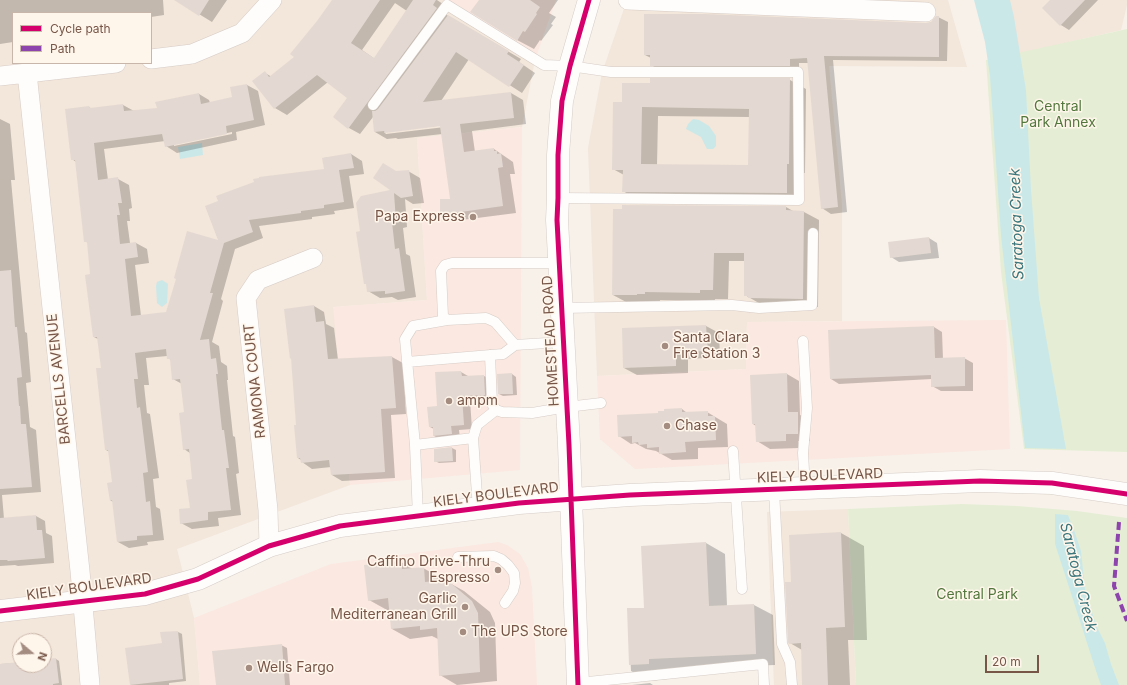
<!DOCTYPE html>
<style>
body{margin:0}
#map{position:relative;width:1127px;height:685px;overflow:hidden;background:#f7f1ea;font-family:Inter,sans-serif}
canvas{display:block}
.legend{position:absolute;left:12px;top:12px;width:140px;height:52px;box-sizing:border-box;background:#fff6eb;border:1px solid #c9b6aa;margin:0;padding:5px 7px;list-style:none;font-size:12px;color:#775648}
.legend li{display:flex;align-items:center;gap:8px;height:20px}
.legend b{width:20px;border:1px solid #c9b6aa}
.north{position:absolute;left:12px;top:633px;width:40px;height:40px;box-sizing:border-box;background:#fff6eb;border:1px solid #c9b6aa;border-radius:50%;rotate:109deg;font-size:11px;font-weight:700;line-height:16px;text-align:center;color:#775648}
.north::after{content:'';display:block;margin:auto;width:14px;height:18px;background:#a48c81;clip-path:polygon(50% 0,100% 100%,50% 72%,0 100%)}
.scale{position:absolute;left:985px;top:655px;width:54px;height:18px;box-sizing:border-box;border:2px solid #775648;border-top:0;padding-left:5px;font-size:12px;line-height:14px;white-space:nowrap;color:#775648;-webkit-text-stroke:3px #fff6eb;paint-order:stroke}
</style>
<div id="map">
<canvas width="1127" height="685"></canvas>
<ul class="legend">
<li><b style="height:5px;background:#d6006c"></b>Cycle path</li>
<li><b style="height:5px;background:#8e44ad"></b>Path</li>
</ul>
<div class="north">N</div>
<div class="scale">20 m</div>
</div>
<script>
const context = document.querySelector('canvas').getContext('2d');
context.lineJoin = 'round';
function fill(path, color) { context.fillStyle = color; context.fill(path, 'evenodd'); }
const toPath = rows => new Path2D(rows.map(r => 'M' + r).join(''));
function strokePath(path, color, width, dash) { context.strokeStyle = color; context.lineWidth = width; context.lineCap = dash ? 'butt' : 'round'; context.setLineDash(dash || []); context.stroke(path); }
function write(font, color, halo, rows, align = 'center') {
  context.font = font + ' Inter,sans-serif'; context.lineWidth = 3; context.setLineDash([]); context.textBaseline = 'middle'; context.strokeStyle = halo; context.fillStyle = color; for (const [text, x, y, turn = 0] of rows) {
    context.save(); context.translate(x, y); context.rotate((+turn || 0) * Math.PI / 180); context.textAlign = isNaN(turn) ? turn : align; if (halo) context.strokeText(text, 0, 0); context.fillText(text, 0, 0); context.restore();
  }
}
fill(toPath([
 [0,0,447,0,535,60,522,127,417,138,427,300,334,307,350,485,177,549,194,618,200,685,0,685],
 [13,13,151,13,151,63,13,63],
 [20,641,44,641,44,665,20,665],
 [627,0,948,0,967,67,829,66,842,205,842,321,747,322,746,369,597,376,588,148,602,73],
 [1004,0,1127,0,1127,5,1121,30,1014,55],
 [848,509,856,685,774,685,767,512]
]), '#f3e6da');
fill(toPath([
 [447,0,556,0,535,60],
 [522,127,520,470,350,485,333,307,427,300,417,138],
 [1006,320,1010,449,635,469,600,439,597,376,746,369,747,322],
 [498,542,507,545,520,554,528,568,532,587,537,685,200,685,194,618,331,564]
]), '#fbe8e0');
fill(toPath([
 [1127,29,1127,452,1024,449,1001,272,986,60],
 [962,504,1017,506,1077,511,1127,518,1127,685,856,685,848,509]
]), '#e5eed4');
fill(toPath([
 [974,0,1010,0,1014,17,1026,90,1031,189,1039,298,1066,449,1025,448,1001,236,990,76,985,42],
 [693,119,699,120,709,126,716,136,716,146,713,149,707,149,701,137,686,129,688,124],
 [202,143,203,155,180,159,178,147],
 [162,280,168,284,167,303,162,307,157,303,156,286,157,282],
 [1055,514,1068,515,1074,530,1081,551,1085,589,1096,625,1105,643,1111,664,1119,685,1101,685,1098,677,1055,544]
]), '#cbe8e9');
fill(toPath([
 [0,0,163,0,164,15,151,17,151,13,13,13,13,42,0,44],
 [176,0,227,0,212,22],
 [341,0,437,0,447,7,444,12,448,16,521,59,519,62,535,73,522,93,469,59,441,101,511,93,523,100,526,124,472,131,475,152,494,149,513,162,515,174,510,174,516,213,454,221,441,214,451,200,442,134,398,139,396,138,387,139,375,132,373,117,360,134,349,128,348,98,328,82,287,115,275,108,254,81,265,73,272,77,296,57],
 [395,3,407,11,375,59,362,50],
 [445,125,445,127,386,134,384,132],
 [479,0,558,0,549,13,556,17,551,24,553,25,541,41,540,40,534,49,517,40],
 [1051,0,1098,0,1069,30,1061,25],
 [938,17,948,22,947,61,833,60,847,212,831,214,822,208,809,63,799,63,799,70,660,70,651,65,651,58,645,55,926,24,932,22],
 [790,80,806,89,805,173,803,173,803,202,640,201,623,191,624,175,613,169,614,103],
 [658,116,750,117,749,166,657,165],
 [247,85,258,91,265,125,236,132,237,140,177,153,166,146,165,141,104,149,108,180,118,179,129,185,132,208,129,209,130,221,127,221,130,243,136,243,147,249,149,263,135,265,141,316,167,313,219,241,206,207,325,170,324,158,351,154,362,161,364,174,349,176,354,208,334,211,335,214,312,217,312,219,259,226,263,238,235,249,221,299,223,301,212,342,219,346,221,362,227,366,228,380,227,380,233,436,235,437,239,473,236,474,241,515,218,518,219,526,192,529,181,523,191,508,193,480,190,453,184,449,186,413,182,384,173,379,171,360,168,358,167,356,146,358,149,385,144,385,147,413,150,414,159,478,153,479,156,507,160,509,164,540,147,542,148,545,129,548,118,542,113,502,110,500,114,483,110,452,106,450,102,369,98,339,94,337,91,275,88,243,85,241,76,162,72,159,89,107,92,109,123,105,134,111,158,109,199,94,209,100,210,103,234,98],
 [232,132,232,134,174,146,174,144],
 [0,119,10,124,15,180,11,180,18,257,25,332,27,333,31,382,26,383,30,427,36,430,41,492,2,495,4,519,36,516,45,521,46,533,52,536,54,563,18,566,15,565,0,566],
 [408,171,420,178,424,203,413,204,405,199,407,227,403,228,406,254,410,256,416,297,398,300,392,297,380,298,368,291,368,285,365,283,361,232,392,191,397,172],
 [623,206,786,207,793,211,804,212,819,220,818,307,764,306,745,295,745,261,729,261,728,299,715,299,715,301,660,300,660,302,628,303,613,295],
 [929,238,937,243,939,258,899,262,891,257],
 [314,306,324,312,326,324,334,328,338,360,392,357,403,363,406,414,391,415,395,478,342,481,332,475,331,467,312,469,302,462,301,460,298,458,297,426,292,359,291,358],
 [706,326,719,333,720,357,688,359,688,373,637,375,624,368],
 [934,327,942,332,943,359,964,358,973,363,973,391,941,391,932,386,932,379,839,384,831,379],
 [461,372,468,376,484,376,492,380,493,399,470,400,472,429,459,430,460,438,442,440,434,436,434,429,430,427,438,407],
 [512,374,516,377,517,395,503,396,499,394],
 [787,374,799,381,800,415,810,420,810,441,798,441,799,448,770,449,757,441,756,426,753,424],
 [682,409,687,413,707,412,727,424,728,447,698,448,698,459,672,460,656,451,646,449,635,443,631,444,619,436,659,414],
 [452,448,456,450,456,462,439,463,435,461,435,450],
 [841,533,864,546,867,640,848,640,850,685,803,685,802,650,790,643,792,583],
 [706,543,725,554,727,606,754,605,773,615,775,665,668,669,668,679,649,681,631,671,628,609,645,609,642,547],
 [401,562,413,569,423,568,441,578,441,582,446,581,464,591,490,612,495,623,497,681,457,685,440,675,438,639,432,636,410,639,392,629,390,610,387,610,369,600],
 [178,632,182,634,186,681,169,683,169,685,131,685,126,649,163,644],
 [281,645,287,648,290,685,217,685],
 [56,659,59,661,62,685,0,685,0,664,20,663,20,665,44,665,44,660],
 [650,683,653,685,632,685]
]), '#0003');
fill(toPath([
 [174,0,209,0,199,16],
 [332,0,380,0,351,43,374,58,413,0,436,0,433,5,437,8,348,129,333,117,347,98,317,75,274,109,252,81,265,71,269,77,294,57,290,54,317,21],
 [479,0,530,0,540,7,536,13,537,14,525,32,523,31,517,41,470,12],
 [1050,0,1085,0,1060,26,1042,8],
 [644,14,705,14,926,23,931,22,936,16,939,16,939,57,824,56,838,207,821,209,807,58,790,59,790,66,650,66,650,55,644,55],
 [448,15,509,51,507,54,524,65,509,87,456,52,423,102,511,92,514,118,460,124,464,152,494,148,494,151,497,151,497,154,501,153,503,167,498,168,503,206,440,215,440,199,450,199,440,126,385,133,384,131,374,132,372,111,375,111,378,109],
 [650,78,790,78,789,164,787,164,787,193,622,192,623,170,612,170,613,102,622,102,622,83,650,83],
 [642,107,749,109,748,165,641,164],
 [247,84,254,120,226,126,227,134,165,147,162,134,94,143,98,180,118,177,122,203,118,203,120,215,117,215,120,244,136,242,138,257,125,259,131,316,166,312,176,279,174,278,187,231,218,240,205,206,218,201,216,196,254,182,253,179,259,178,259,177,324,169,322,158,351,153,354,168,339,170,344,202,324,205,324,208,301,211,301,213,249,220,253,232,224,243,210,293,213,293,200,340,209,339,211,359,216,358,218,374,216,374,222,430,224,430,229,468,226,468,231,510,208,512,208,520,180,524,179,509,190,508,186,480,192,479,189,449,183,450,179,413,184,412,180,379,172,380,170,359,167,359,166,349,135,353,138,379,134,379,137,408,140,407,148,472,143,473,146,502,150,501,153,535,137,536,137,540,117,542,112,500,110,501,107,483,112,482,108,450,105,450,96,368,101,368,97,337,93,337,85,275,90,274,87,242,84,242,75,160,71,160,65,109,89,106,90,108,123,104,124,111,157,108,155,102,199,93,201,104,232,97,230,87],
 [383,163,396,171,409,170,413,196,401,198,394,193,396,221,392,222,395,249,399,248,405,291,385,294,385,291,367,292,366,284,364,284,356,232,360,231,356,203,361,196,390,190,373,178],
 [622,205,786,206,786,210,804,211,803,299,748,298,748,296,744,296,744,253,714,253,713,290,700,290,700,293,645,292,645,294,637,294,637,295,612,295,613,209,622,209],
 [929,237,931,253,890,258,888,242],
 [11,270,15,327,17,327,22,377,17,378,19,406,20,406,21,424,26,424,32,487,0,489,0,271],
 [314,305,316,322,324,321,328,359,392,356,396,408,381,409,385,472,331,475,329,460,301,463,300,458,297,458,294,425,296,425,291,358,290,359,284,309],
 [706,325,708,351,676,352,676,366,623,368,622,328],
 [934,326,935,358,965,357,965,386,931,387,931,375,830,379,828,330],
 [461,371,462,376,484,375,485,395,462,396,464,425,451,426,452,434,433,436,433,427,429,427,427,407,437,406,435,372],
 [512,373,513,394,498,394,497,374],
 [787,373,788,412,798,412,798,434,786,434,786,441,756,442,755,424,752,424,750,375],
 [682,408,682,412,708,411,708,416,715,416,716,440,685,442,686,452,659,454,659,447,647,448,647,444,639,445,638,442,632,443,632,436,618,437,617,415,658,413,658,411,664,411,664,409],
 [452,447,453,461,434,462,434,449],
 [36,515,37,530,42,530,45,558,8,561,7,560,0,560,0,518],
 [841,532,845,627,826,628,828,685,802,685,801,643,789,644,788,642,785,582,791,582,789,535],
 [706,542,709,606,754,604,756,654,649,659,649,664,629,665,627,608,644,608,641,546],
 [401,561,402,569,424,567,425,582,447,580,472,601,478,613,480,672,439,676,437,628,420,630,420,626,391,629,388,598,368,601,364,565],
 [178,631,183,679,130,685,125,648,162,643,160,632],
 [282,644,285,685,216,685,212,651],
 [56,658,59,683,53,684,53,685,0,685,0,664,20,662,20,665,44,665,44,659]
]), '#e4d9d2');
const service = toPath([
 [373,105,447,5,544,65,570,66,611,72,798,72,799,200,558,198],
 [562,308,732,305,759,308,812,305,813,233],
 [803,341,807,408,803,453,805,488],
 [515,345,495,322,486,318,447,320,443,316,441,271,445,265,452,263,559,263],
 [490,355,492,404,496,410,502,412,532,413,567,407,601,403],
 [407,362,503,354,515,345,563,342],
 [415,445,473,438],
 [733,451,742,589],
 [774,490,782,644,790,662,792,685],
 [478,509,473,438,477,425,496,410],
 [418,517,415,445,405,339,413,326,447,320],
 [458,557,494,556,501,559,508,565,514,573,515,583,513,591,505,603],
 [578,683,763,664,764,685]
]);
const minor = toPath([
 [628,0,926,12],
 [151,59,192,54,242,33,272,0],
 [27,73,80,571,90,685],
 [0,76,116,63],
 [269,546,268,510,246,298,258,280,313,258]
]);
const secondary = toPath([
 [0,611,145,594,198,579,269,546,340,526,519,503,630,495,980,481,1052,483,1127,494],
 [578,685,569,445,557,220,558,198,558,155,562,101,570,66,589,0]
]);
strokePath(service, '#d6ccc6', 11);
strokePath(minor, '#d6ccc6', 20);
strokePath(secondary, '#d6ccc6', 23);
strokePath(service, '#fefdfc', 10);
strokePath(minor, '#fefdfc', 19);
strokePath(secondary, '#fefdfc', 22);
strokePath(toPath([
 [1119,522,1114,586,1127,621]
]), '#8e44ad', 4, [8, 4]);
strokePath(toPath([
 [0,611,145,594,198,579,269,546,340,526,519,503,630,495,980,481,1052,483,1127,494],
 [578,685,569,445,557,220,558,198,558,155,562,101,570,66,589,0]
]), '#d6006c', 5);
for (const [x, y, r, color] of [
 [473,217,4,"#a48c81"],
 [665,346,4,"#a48c81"],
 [449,401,4,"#a48c81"],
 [667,426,4,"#a48c81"],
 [498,570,4,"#a48c81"],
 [465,607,4,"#a48c81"],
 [463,632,4,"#a48c81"],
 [249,668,4,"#a48c81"]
]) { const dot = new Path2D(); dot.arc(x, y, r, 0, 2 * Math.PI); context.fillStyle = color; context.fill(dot); strokePath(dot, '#fff6eb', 1.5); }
write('14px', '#52773d', '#fff6eb', [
 ["Central",1058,107],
 ["Park Annex",1058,123],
 ["Central Park",977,595]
]);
write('14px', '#775648', '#fff6eb', [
 ["Papa Express",465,217,"right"],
 ["Santa Clara",673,338],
 ["Fire Station 3",673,354],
 ["ampm",457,401],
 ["Chase",675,426],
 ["Caffino Drive-Thru",490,562,"right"],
 ["Espresso",490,578,"right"],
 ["Garlic",457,599,"right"],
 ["Mediterranean Grill",457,615,"right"],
 ["The UPS Store",471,632],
 ["Wells Fargo",257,668]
], 'left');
write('14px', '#775648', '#fff6eb', [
 ["HOMESTEAD ROAD",551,341,-93],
 ["BARCELLS AVENUE",59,379,-96],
 ["RAMONA COURT",255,381,-96],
 ["KIELY BOULEVARD",820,476,-2],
 ["KIELY BOULEVARD",496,495,-7],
 ["KIELY BOULEVARD",89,587,-8]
]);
write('italic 15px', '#3b767d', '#fff6eb', [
 ["Saratoga Creek",1017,224,-92],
 ["Saratoga Creek",1078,577,76]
]);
</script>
